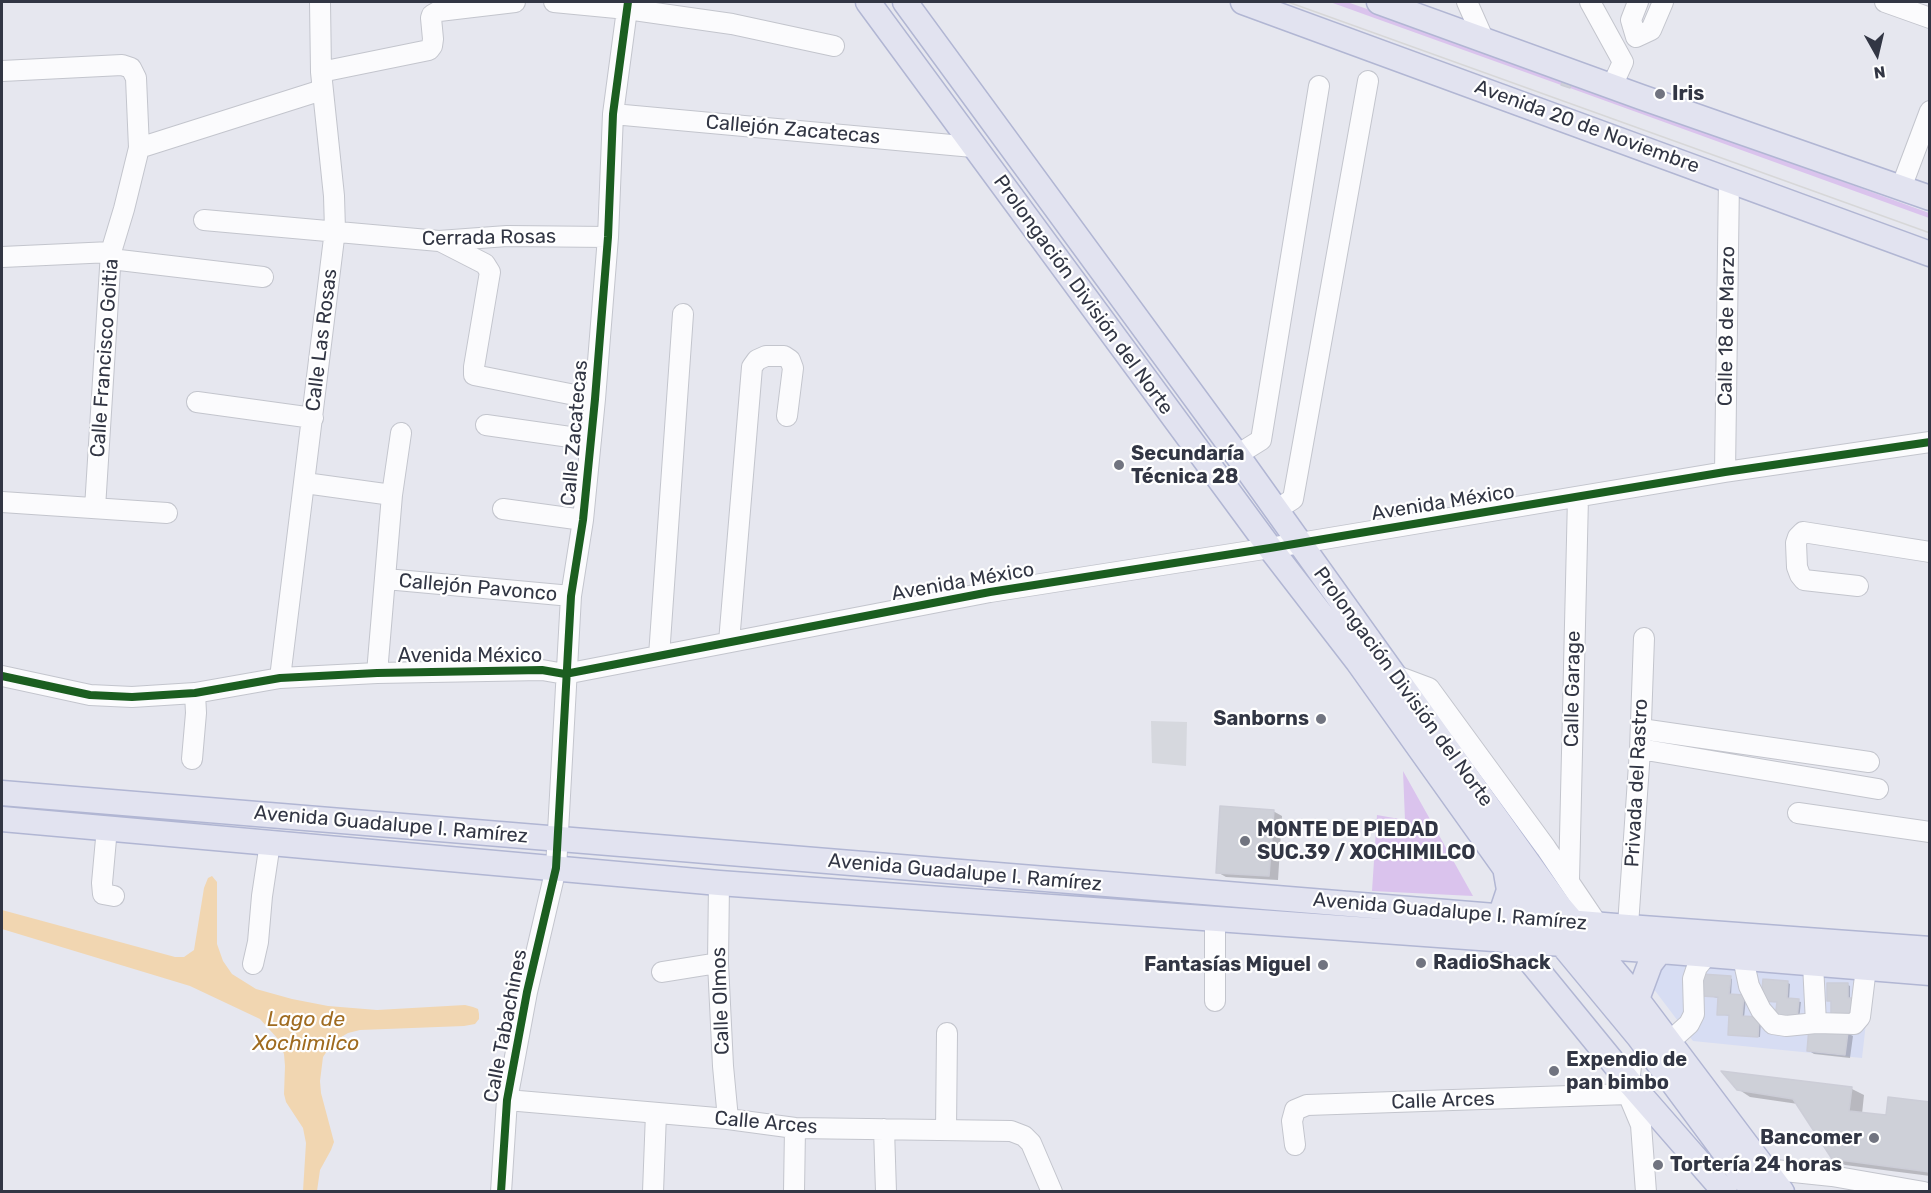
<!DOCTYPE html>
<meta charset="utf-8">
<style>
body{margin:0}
#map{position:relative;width:1931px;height:1193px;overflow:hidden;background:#e6e7ef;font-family:Rubik,sans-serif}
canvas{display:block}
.frame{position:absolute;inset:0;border:3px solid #323644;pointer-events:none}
.north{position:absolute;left:1847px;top:24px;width:60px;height:60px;-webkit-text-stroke:4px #fff;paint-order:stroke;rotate:172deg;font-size:16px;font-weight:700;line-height:24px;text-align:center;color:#323644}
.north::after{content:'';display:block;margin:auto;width:21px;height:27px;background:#323644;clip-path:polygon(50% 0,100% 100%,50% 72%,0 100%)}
</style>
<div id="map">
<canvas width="1931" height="1193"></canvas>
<div class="frame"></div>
<div class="north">N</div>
</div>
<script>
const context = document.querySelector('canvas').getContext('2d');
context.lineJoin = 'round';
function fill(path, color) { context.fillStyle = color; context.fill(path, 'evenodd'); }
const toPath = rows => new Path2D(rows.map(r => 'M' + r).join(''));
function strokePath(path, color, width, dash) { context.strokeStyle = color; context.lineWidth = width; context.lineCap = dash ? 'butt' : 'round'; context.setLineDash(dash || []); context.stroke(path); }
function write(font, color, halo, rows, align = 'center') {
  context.font = font + ' Rubik,sans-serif'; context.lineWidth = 4.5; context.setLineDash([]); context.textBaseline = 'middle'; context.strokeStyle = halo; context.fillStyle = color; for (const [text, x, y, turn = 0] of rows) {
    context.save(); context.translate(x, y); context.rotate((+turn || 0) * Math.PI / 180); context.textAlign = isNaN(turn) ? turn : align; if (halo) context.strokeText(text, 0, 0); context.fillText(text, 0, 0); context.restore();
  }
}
fill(toPath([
 [1680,961,1871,979,1862,1058,1693,1041,1650,984,1662,967]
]), '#d7ddf3');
fill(toPath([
 [1330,2,1347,2,1473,46,1929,213,1929,218,1570,88,1572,84,1563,81,1561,85],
 [1403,771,1473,896,1372,891,1377,815,1405,820]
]), '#dac3ed');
fill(toPath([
 [1151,721,1187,722,1186,766,1152,763]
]), '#d6d8de');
fill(toPath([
 [212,876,217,882,217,944,223,961,232,974,256,989,292,999,328,1006,377,1010,465,1005,473,1007,478,1009,479,1014,479,1019,475,1024,464,1026,360,1030,348,1033,333,1042,323,1057,320,1081,321,1093,334,1142,331,1150,320,1170,317,1191,303,1191,306,1143,303,1128,286,1102,284,1094,285,1066,284,1054,278,1039,260,1019,190,986,2,929,2,910,175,957,184,957,194,950,204,888,208,878]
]), '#f1d6b1');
fill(toPath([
 [1273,811,1282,816,1278,880,1226,877,1217,872],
 [1730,978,1732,979,1731,996,1746,998,1744,1018,1761,1020,1760,1037,1729,1034,1731,1016,1718,1014,1719,998,1702,995],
 [1788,983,1790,984,1789,1000,1801,1002,1799,1020,1778,1002,1765,1001],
 [1848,985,1850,986,1850,1000,1828,1000],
 [1847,1033,1853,1036,1850,1058,1814,1054,1808,1050],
 [1725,1072,1852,1089,1864,1095,1862,1114,1887,1117,1930,1103,1930,1176,1845,1165,1833,1158,1798,1104,1750,1097,1738,1089]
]), '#0003');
const building = toPath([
 [1563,80,1572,84,1570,88,1561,85,1563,80],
 [1220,806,1274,810,1269,876,1216,873,1220,806],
 [1702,974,1731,976,1729,994,1744,995,1742,1016,1759,1017,1758,1037,1728,1035,1729,1015,1717,1015,1718,997,1701,996,1702,974],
 [1763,979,1788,981,1787,998,1799,999,1797,1019,1775,1018,1777,1002,1761,1001,1763,979],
 [1827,983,1848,983,1848,998,1854,998,1853,1020,1831,1019,1831,1001,1827,1001,1827,983],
 [1809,1027,1848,1032,1845,1055,1807,1051,1809,1027],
 [1721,1071,1852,1087,1849,1111,1886,1115,1888,1097,1930,1102,1930,1172,1832,1159,1793,1099,1737,1090,1721,1071]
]);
fill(building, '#ced0d8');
strokePath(building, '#cccdd7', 1.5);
const minor = toPath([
 [554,2,627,9,732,24,834,46],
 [1467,2,1483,38],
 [1590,2,1623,62,1612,86],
 [1885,2,1930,18],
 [1636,37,1651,30,1663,2],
 [1636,37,1631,20,1638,2],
 [2,71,122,65,131,68,136,78,139,148,124,209,111,252,95,508],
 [321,72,429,50,432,46,433,39,431,18,432,15,439,11,515,2],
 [613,114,973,147],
 [139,148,322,90],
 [1901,188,1930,111],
 [204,220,439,241,507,236,608,237],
 [442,242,485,264,490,272,474,367,474,375,595,399],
 [2,257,111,252],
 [111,259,263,277],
 [197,402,313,418],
 [486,425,591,440],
 [1237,455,1261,440,1319,86],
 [1725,472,1729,179],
 [305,483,392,495],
 [2,502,167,513],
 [503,509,583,520],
 [1276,510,1293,499,1368,81],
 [386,579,571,596],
 [1858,586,1804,580,1800,575,1797,567,1796,543,1798,537,1803,532,1930,552],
 [729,642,752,367,757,360,766,356,784,356,790,360,793,368,787,416],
 [659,656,683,314],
 [377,673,392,495,401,433],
 [1389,673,1429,688,1546,848,1598,925],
 [2,676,90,695,132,697,195,693,280,678,377,673,542,670,565,674,990,592,1270,548,1725,472,1930,442],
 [280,678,335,230,334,196,321,72,320,2],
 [1641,729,1869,762],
 [1640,750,1652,751,1878,789],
 [192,759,196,713,195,693],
 [1798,813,1930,832],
 [107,828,102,883,103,894,114,896],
 [1569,880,1578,497],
 [719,883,718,963,723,1066,728,1119],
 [1215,918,1215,1001],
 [1627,940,1640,750,1644,638],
 [1743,958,1749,986,1761,1010,1773,1024,1786,1026,1816,1023,1854,1024,1860,1017,1866,968],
 [253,964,258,942,262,896,270,843],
 [1813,964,1816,1023],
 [662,972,718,963],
 [1669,1042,1689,1024,1694,1014,1693,979,1697,967,1707,955],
 [1631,1066,1628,1094,1641,1125,1646,1192],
 [507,1100,728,1119,795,1128,1011,1131,1024,1136,1031,1143,1052,1192],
 [884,1129,886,1192],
 [946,1130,947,1033],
 [1295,1145,1292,1121,1295,1110,1307,1105,1628,1094],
 [1765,1169,1832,1176,1924,1192],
 [501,1192,507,1100,527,992,556,868,571,596,583,520,595,399,608,237,613,114,628,2],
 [653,1192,656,1113],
 [794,1192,795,1128]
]);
const major = toPath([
 [868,2,1270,548,1358,662,1542,920,1639,1037,1754,1192],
 [905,2,1237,455,1559,906,1630,990,1782,1192],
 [1243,2,1930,254],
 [1379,2,1641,97,1930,198],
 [2,793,1628,927,1930,949],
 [2,819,719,883,1660,951,1930,973],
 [1505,867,1509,890,1500,917,1514,941,1630,1083,1725,1192],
 [1637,999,1650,964,1660,951]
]);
strokePath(minor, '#c3c5cd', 22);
strokePath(major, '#b1b6d3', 27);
strokePath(minor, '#fbfbfd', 20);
strokePath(major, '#e2e3f0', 24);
strokePath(toPath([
 [1288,2,1930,233]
]), '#d7d7d8', 1.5);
strokePath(toPath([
 [2,676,90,695,132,697,195,693,280,678,377,673,542,670,565,674,990,592,1270,548,1725,472,1930,442],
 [501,1192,507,1100,527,992,556,868,571,596,583,520,595,399,608,237,613,114,628,2]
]), '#1b5e20', 8);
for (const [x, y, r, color] of [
 [1660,94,6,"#717480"],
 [1119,465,6,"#717480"],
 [1321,719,6,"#717480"],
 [1245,841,6,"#717480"],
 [1421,963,6,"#717480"],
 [1323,965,6,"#717480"],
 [1554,1071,6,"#717480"],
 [1874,1138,6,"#717480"],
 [1658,1165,6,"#717480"]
]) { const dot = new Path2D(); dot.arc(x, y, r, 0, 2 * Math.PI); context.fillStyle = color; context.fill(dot); strokePath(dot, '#fff', 2); }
write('bold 20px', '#323644', '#fff', [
 ["Iris",1672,94],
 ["Secundaría",1131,454],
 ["Técnica 28",1131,477],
 ["Sanborns",1309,719,"right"],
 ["MONTE DE PIEDAD",1257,830],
 ["SUC.39 / XOCHIMILCO",1257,853],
 ["RadioShack",1433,963],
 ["Fantasías Miguel",1311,965,"right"],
 ["Expendio de",1566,1060],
 ["pan bimbo",1566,1083],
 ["Bancomer",1862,1138,"right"],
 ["Tortería 24 horas",1670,1165]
], 'left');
write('20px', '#323644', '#fff', [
 ["Avenida 20 de Noviembre",1587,127,20],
 ["Callejón Zacatecas",793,130,5],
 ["Cerrada Rosas",489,238,-1],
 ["Prolongación División del Norte",1083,295,54],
 ["Calle 18 de Marzo",1727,326,-89],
 ["Calle Las Rosas",322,340,-83],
 ["Calle Francisco Goitia",105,358,-86],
 ["Calle Zacatecas",575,433,-85],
 ["Avenida México",1443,503,-9],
 ["Avenida México",963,582,-10],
 ["Callejón Pavonco",478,588,5],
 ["Avenida México",470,656],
 ["Prolongación División del Norte",1403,687,54],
 ["Calle Garage",1573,689,-89],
 ["Privada del Rastro",1637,783,-87],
 ["Avenida Guadalupe I. Ramírez",391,825,5],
 ["Avenida Guadalupe I. Ramírez",965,873,5],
 ["Avenida Guadalupe I. Ramírez",1450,912,5],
 ["Calle Olmos",721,1001,-92],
 ["Calle Tabachines",506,1026,-79],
 ["Calle Arces",1443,1101,-2],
 ["Calle Arces",766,1123,5]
]);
write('italic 21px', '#9f6b20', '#fff', [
 ["Lago de",306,1020],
 ["Xochimilco",306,1044]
]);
</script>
